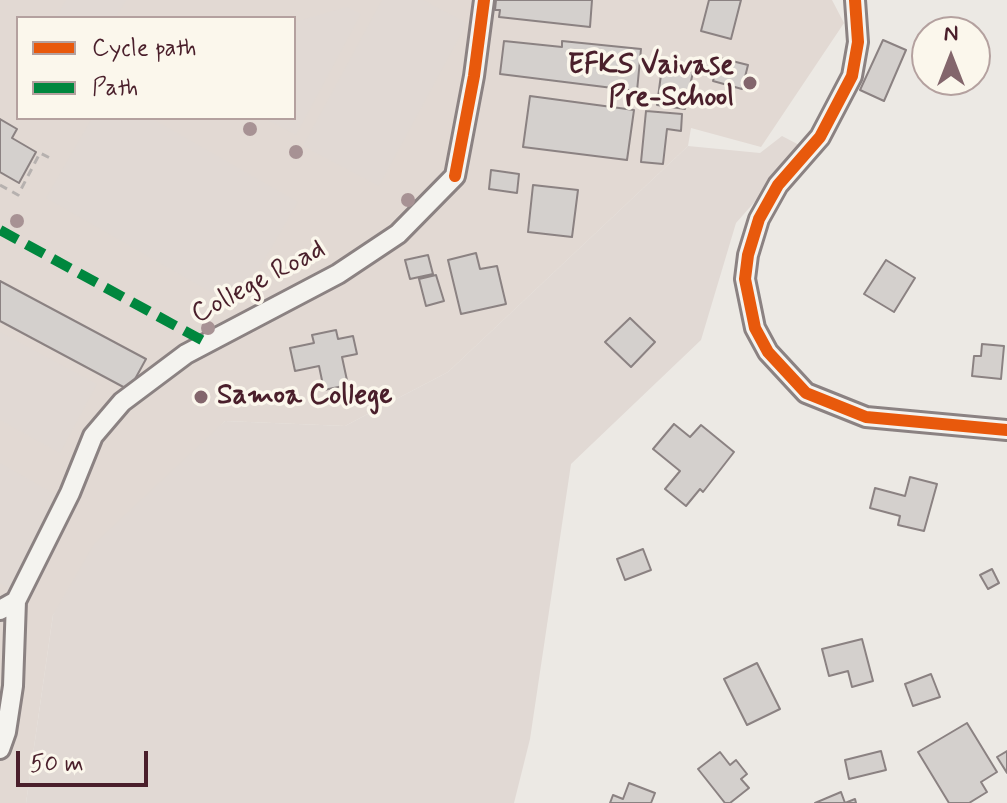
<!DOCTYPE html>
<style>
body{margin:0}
#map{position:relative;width:1007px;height:803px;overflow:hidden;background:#ece9e4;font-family:Mynerve,sans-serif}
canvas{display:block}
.legend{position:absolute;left:16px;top:16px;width:280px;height:104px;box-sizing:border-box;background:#fbf7ec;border:2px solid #b4a19f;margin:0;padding:10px 14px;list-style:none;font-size:24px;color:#4a1f2b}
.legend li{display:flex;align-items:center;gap:16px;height:40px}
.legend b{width:40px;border:2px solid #b4a19f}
.north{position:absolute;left:911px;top:16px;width:80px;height:80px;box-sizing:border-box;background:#fbf7ec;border:2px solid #b4a19f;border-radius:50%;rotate:0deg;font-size:22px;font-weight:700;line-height:32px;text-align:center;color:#4a1f2b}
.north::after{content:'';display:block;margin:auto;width:28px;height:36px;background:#83666c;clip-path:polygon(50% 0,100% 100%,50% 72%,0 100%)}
.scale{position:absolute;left:16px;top:751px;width:132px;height:36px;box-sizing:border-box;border:4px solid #4a1f2b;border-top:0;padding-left:10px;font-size:24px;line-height:28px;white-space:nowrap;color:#4a1f2b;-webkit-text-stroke:6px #fbf7ec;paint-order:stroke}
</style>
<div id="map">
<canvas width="1007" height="803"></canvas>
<ul class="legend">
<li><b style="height:10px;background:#e8590c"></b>Cycle path</li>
<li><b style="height:10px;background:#00873e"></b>Path</li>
</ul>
<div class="north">N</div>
<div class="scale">50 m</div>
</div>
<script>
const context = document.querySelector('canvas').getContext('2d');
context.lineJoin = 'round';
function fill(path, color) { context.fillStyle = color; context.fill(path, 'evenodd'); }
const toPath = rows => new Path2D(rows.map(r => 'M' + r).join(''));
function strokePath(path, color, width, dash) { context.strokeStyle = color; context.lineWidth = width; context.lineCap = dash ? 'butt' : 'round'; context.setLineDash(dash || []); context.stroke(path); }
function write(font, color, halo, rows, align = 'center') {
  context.font = font + ' Mynerve,sans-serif'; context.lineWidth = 7; context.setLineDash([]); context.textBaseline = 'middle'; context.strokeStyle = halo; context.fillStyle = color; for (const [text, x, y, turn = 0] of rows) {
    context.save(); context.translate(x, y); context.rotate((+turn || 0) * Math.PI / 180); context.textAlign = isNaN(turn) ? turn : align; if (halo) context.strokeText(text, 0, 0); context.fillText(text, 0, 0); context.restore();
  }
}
fill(toPath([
 [0,0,832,0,844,23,761,147,691,128,688,146,448,372,345,426,225,421,53,615,26,803,0,803],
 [18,18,294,18,294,118,18,118]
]), '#e2d9d3');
fill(toPath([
 [66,0,126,0,116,18,56,18],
 [382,0,423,0,467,23,379,186,303,146],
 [347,7,361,14,296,135,264,118,294,118,294,22],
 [92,118,151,118,298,202,237,307,46,198],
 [782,136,803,147,736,223,701,340,571,464,530,739,514,803,26,803,53,615,94,544,225,421,345,426,448,372,688,146,760,153],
 [0,332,97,384,60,453,0,420],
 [0,463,62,498,10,589,0,583]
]), '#e1d9d4');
const building = toPath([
 [496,0,592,0,590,27,499,17,500,10,495,10,496,0],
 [709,0,741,0,731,39,701,31,709,0],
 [883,40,906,50,884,101,860,90,883,40],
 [504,41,562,47,562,41,641,49,637,91,500,74,504,41],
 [720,58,748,65,742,89,713,81,720,58],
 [662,67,693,72,685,109,657,105,662,67],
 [530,96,634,110,627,160,523,147,530,96],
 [646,111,682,114,681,131,667,129,663,164,641,162,646,111],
 [0,119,17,129,12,138,36,152,19,183,0,172,0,119],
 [491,170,519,174,517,193,489,189,491,170],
 [533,185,578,190,572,237,528,232,533,185],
 [476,253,480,269,497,266,506,304,461,314,448,260,476,253],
 [428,255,433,274,410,279,405,260,428,255],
 [886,260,915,278,894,312,864,294,886,260],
 [436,275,444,301,426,306,419,279,436,275],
 [0,281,146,359,129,390,0,321,0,281],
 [630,318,655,342,631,367,605,342,630,318],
 [336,330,338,339,353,336,357,354,342,357,348,385,324,390,319,366,295,371,290,348,314,343,312,335,336,330],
 [982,344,1004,346,1001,379,972,376,974,356,981,356,982,344],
 [674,424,690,437,701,425,734,452,703,492,700,489,686,506,665,489,680,471,653,449,674,424],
 [910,477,937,484,924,531,898,525,900,516,870,508,875,488,905,496,910,477],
 [643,549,651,570,625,580,617,559,643,549],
 [992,569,999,583,988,589,980,575,992,569],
 [862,639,873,681,852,687,848,671,829,676,822,649,862,639],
 [757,663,780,709,747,725,724,679,757,663],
 [931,674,940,697,913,706,905,684,931,674],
 [967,723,997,772,981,782,987,792,969,803,949,803,918,752,967,723],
 [881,751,886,770,849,779,845,760,881,751],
 [1007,751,1007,773,997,757,1007,751],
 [720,752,730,765,736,760,747,774,741,779,749,788,730,803,725,803,698,769,720,752],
 [629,783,655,793,651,803,610,803,613,795,623,799,629,783],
 [841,792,845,803,855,799,856,803,815,803,841,792]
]);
fill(building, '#d4d0cd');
strokePath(building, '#8b8282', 2);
const minor = toPath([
 [855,0,858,42,852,76,820,137,778,185,759,219,748,255,745,279,755,328,768,352,806,393,866,417,1007,430],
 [16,601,70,493,93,436,122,402,186,354,338,274,398,234,455,176,474,76,484,0],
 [0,610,16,601,13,686,6,732,0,749]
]);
strokePath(minor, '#8b8282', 24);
strokePath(toPath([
 [0,185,18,195,40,153,52,159]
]), '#b6b1af', 3, [8, 6]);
strokePath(minor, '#f4f3ef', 18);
strokePath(toPath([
 [0,230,207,343]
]), '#00873e', 10, [20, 10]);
strokePath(toPath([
 [855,0,858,42,852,76,820,137,778,185,759,219,748,255,745,279,755,328,768,352,806,393,866,417,1007,430],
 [455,176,474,76,484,0]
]), '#e8590c', 12);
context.fillStyle = '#a79294';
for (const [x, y] of [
 [250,129],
 [296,152],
 [408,200],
 [17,221],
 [208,328]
]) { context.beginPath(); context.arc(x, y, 7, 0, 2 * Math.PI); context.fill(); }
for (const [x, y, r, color] of [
 [750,83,8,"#83666c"],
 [201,397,8,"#83666c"]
]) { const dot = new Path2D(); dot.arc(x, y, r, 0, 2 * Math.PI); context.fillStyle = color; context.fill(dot); strokePath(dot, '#fbf7ec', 3); }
write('bold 28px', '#4a1f2b', '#fbf7ec', [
 ["EFKS Vaivase",734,67],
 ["Pre-School",734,99],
 ["Samoa College",217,397,"left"]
], 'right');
write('28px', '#4a1f2b', '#fbf7ec', [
 ["College Road",259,283,-28]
]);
</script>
